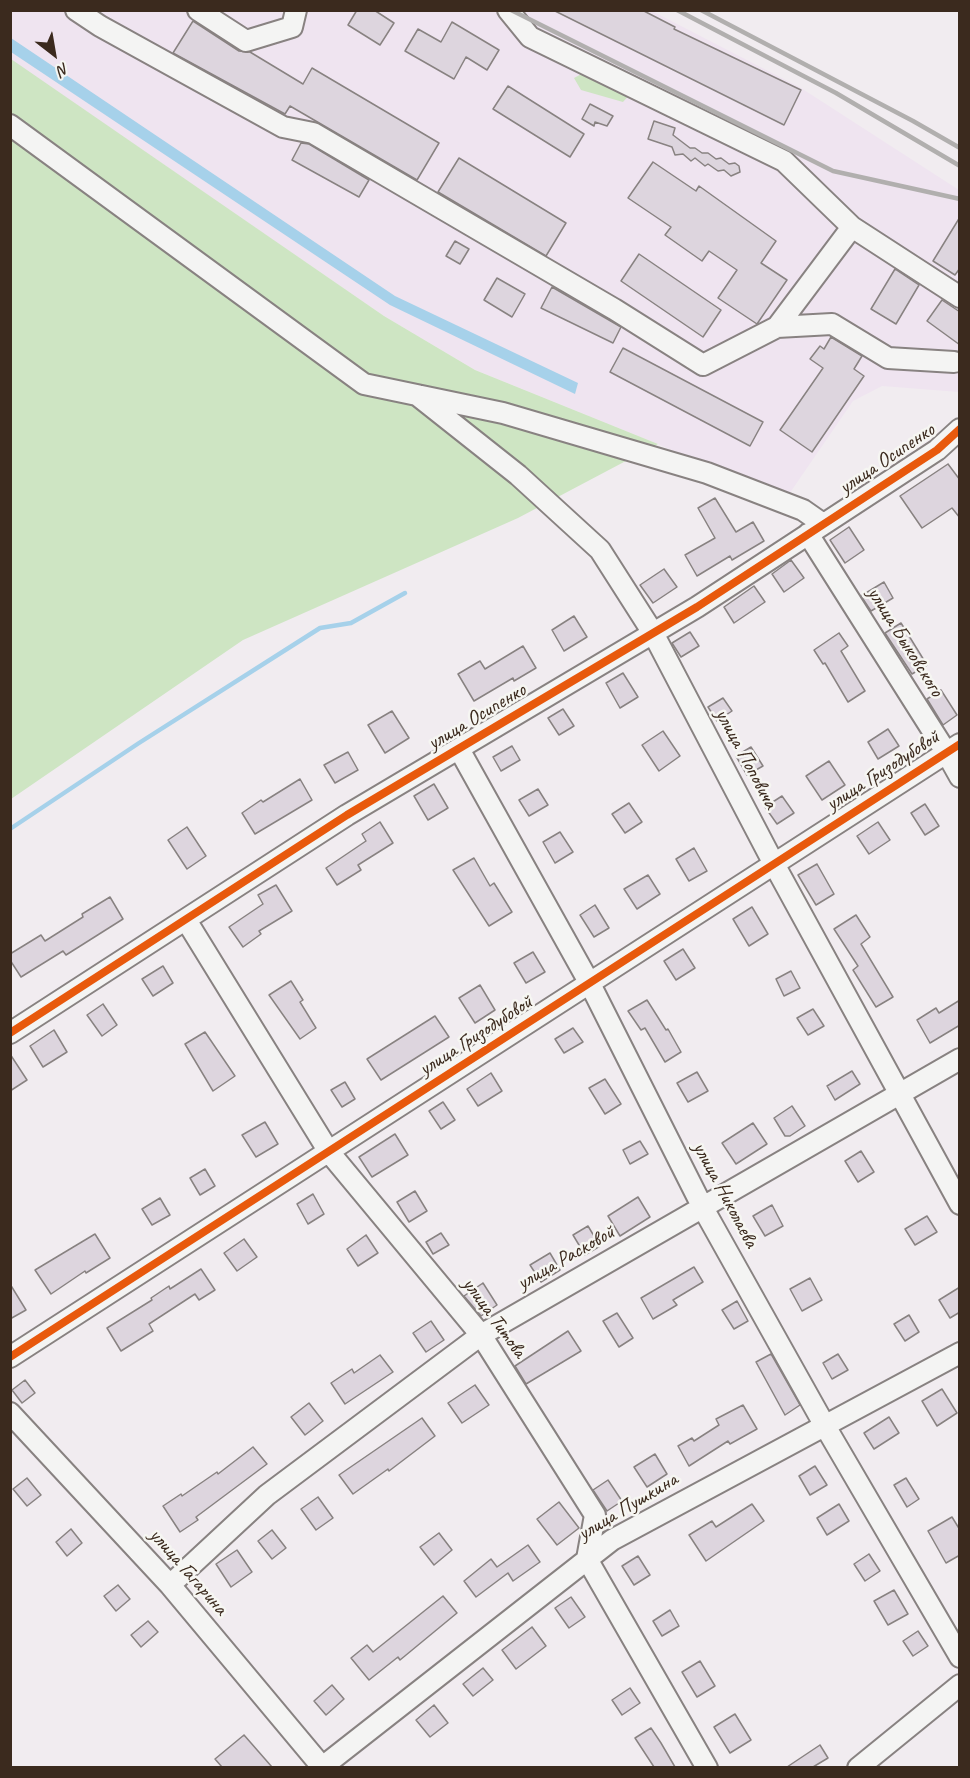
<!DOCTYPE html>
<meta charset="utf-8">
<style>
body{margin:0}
#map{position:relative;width:970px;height:1778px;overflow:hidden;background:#f1ecf0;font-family:Caveat,sans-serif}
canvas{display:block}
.frame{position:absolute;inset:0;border:12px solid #3b2a1e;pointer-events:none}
.north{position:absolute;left:24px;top:24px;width:60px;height:60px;-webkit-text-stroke:4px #f6f6f2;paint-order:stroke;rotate:149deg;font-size:16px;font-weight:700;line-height:24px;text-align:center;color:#3b2a1e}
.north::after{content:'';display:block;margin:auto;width:21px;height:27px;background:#3b2a1e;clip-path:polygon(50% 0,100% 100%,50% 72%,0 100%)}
</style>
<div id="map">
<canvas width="970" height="1778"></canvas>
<div class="frame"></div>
<div class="north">N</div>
</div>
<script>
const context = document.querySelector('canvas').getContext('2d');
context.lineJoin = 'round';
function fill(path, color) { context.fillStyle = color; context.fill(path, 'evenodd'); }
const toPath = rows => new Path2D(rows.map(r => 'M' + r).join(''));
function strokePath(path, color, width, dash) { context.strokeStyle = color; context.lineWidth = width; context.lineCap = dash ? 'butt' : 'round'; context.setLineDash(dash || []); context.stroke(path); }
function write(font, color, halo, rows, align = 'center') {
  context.font = font + ' Caveat,sans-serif'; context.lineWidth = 5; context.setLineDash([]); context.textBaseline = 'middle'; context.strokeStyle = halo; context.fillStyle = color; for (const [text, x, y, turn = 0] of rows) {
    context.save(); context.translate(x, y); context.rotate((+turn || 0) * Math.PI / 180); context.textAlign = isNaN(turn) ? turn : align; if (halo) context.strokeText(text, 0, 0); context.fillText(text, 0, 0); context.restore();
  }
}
fill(toPath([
 [11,11,652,11,801,88,959,190,959,392,882,386,853,401,785,500,658,444,475,370,384,316,11,60]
]), '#efe4f0');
fill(toPath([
 [11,59,384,316,475,370,658,444,518,518,243,640,11,799],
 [589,70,630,94,623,102,581,90,574,78]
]), '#cee5c3');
fill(toPath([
 [11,38,395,296,578,383,575,394,390,305,11,52]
]), '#a6d1ea');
strokePath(toPath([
 [10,829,139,743,320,628,351,623,405,593]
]), '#a6d1ea', 4.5);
const building = toPath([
 [357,10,374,10,394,23,380,45,348,25,357,10],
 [553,10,642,10,675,27,674,29,801,90,784,125,553,10],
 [193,21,239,51,250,52,303,84,312,68,439,143,417,180,290,106,285,114,173,53,193,21],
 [452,22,499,50,487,70,466,57,454,79,405,51,418,29,441,42,452,22],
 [508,86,584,134,570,157,493,109,508,86],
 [590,104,613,116,607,126,595,122,594,126,582,119,590,104],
 [654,121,675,128,673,135,690,148,695,148,702,153,708,153,716,159,721,158,729,164,735,163,739,166,740,172,731,176,724,170,718,171,708,164,705,166,695,158,691,161,683,154,675,155,672,147,648,139,654,121],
 [301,143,309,144,369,180,359,197,292,160,301,143],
 [459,158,566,223,546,256,438,192,459,158],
 [653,162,696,191,699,186,776,241,761,263,787,280,757,324,718,298,737,270,709,251,702,261,665,235,671,227,628,198,653,162],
 [960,217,960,268,955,275,933,261,960,217],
 [455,241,469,249,460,264,446,256,455,241],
 [639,254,721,310,703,337,621,281,639,254],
 [895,269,919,285,896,324,871,309,895,269],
 [497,278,525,294,512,317,484,300,497,278],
 [552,287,621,327,613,343,541,308,552,287],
 [942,300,960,312,960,345,927,321,942,300],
 [831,337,862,356,854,369,864,376,812,452,780,430,823,368,810,359,820,346,824,349,831,337],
 [623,348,763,422,750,446,610,372,623,348],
 [948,464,960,480,960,518,952,508,922,528,900,496,948,464],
 [715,498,736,532,753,522,764,541,732,560,730,556,697,576,685,555,715,538,698,508,715,498],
 [849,527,864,550,845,563,830,540,849,527],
 [791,560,804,578,784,592,772,574,791,560],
 [664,569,677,587,653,603,640,585,664,569],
 [884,582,893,598,871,611,861,596,884,582],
 [754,586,765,602,734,623,724,607,754,586],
 [574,616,587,637,564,651,552,630,574,616],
 [901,623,927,665,912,674,885,633,901,623],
 [690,632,699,646,681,657,672,643,690,632],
 [839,633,848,646,841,651,865,691,848,702,825,663,823,664,814,650,839,633],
 [523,646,536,668,514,681,513,678,474,701,458,674,480,661,485,669,523,646],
 [623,673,638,697,620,708,606,683,623,673],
 [941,690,957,715,943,725,927,699,941,690],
 [723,698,732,711,717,721,708,707,723,698],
 [563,709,574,726,559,735,548,718,563,709],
 [392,711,409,738,385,753,368,725,392,711],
 [888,729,899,746,878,759,868,742,888,729],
 [663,731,680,756,659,771,642,745,663,731],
 [512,746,520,760,501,771,493,757,512,746],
 [751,747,763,766,747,775,736,756,751,747],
 [348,752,358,770,335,783,324,765,348,752],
 [829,761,845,785,822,800,806,776,829,761],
 [300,779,312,800,255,834,242,813,261,800,263,802,300,779],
 [434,784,448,808,428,820,414,796,434,784],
 [538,789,548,805,529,816,519,800,538,789],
 [782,796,794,813,777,824,765,807,782,796],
 [629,803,642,822,625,833,612,814,629,803],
 [925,804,939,826,925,835,911,813,925,804],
 [380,822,393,843,358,865,361,870,337,885,326,868,366,841,362,834,380,822],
 [878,822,890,840,869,854,857,836,878,822],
 [187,827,206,856,187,869,168,840,187,827],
 [560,832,573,852,555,863,543,842,560,832],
 [694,848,707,871,689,881,676,859,694,848],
 [474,858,490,886,494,883,512,912,489,926,453,870,474,858],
 [817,864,834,894,816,905,798,875,817,864],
 [648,875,660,894,637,909,624,889,648,875],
 [276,885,292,911,259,931,261,934,243,947,229,927,263,904,258,895,276,885],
 [110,897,123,919,66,955,63,951,21,977,10,960,10,954,41,935,45,941,83,917,82,914,110,897],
 [595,905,609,928,594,937,580,915,595,905],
 [752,907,768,934,749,946,733,919,752,907],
 [856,915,870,937,861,944,893,997,876,1007,853,970,858,966,834,929,856,915],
 [683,949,695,968,676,980,664,961,683,949],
 [533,952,545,972,526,983,514,963,533,952],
 [163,966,173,983,153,996,142,979,163,966],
 [791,971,800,988,784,996,776,979,791,971],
 [291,981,303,1000,300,1002,316,1028,300,1039,269,995,291,981],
 [480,985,495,1010,475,1023,459,998,480,985],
 [647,1000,666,1030,668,1029,681,1052,665,1062,645,1028,641,1030,628,1011,647,1000],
 [960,1000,960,1025,930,1043,917,1020,936,1008,939,1013,960,1000],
 [103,1004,117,1025,102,1036,87,1015,103,1004],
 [813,1009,824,1026,808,1035,797,1018,813,1009],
 [435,1016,449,1037,381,1080,367,1059,435,1016],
 [573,1028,583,1042,564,1053,555,1039,573,1028],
 [54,1030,67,1052,43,1067,30,1046,54,1030],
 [205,1032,235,1076,213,1091,185,1044,205,1032],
 [10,1054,27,1080,10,1091,10,1054],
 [852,1071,860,1084,835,1100,827,1086,852,1071],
 [697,1072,708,1091,688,1102,677,1083,697,1072],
 [491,1073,502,1091,478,1106,467,1089,491,1073],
 [605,1079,621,1104,605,1114,589,1088,605,1079],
 [345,1082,355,1099,342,1107,331,1090,345,1082],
 [443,1102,455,1120,441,1129,429,1111,443,1102],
 [792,1106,805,1126,790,1136,785,1136,774,1118,792,1106],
 [265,1122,278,1144,256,1157,242,1135,265,1122],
 [753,1123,767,1144,736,1164,722,1143,753,1123],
 [395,1134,408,1155,372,1177,359,1157,395,1134],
 [640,1141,648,1154,630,1164,623,1150,640,1141],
 [861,1151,874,1172,858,1182,845,1161,861,1151],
 [205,1169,215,1186,200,1195,190,1178,205,1169],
 [415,1191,427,1211,409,1222,397,1202,415,1191],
 [313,1194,324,1214,308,1224,297,1204,313,1194],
 [638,1197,650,1217,620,1236,608,1216,638,1197],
 [160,1198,170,1215,152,1225,142,1209,160,1198],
 [772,1205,783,1226,765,1236,753,1216,772,1205],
 [927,1216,937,1232,915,1245,905,1229,927,1216],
 [588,1226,600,1246,585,1255,573,1235,588,1226],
 [441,1233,449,1245,433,1254,426,1242,441,1233],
 [95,1234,110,1258,86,1273,85,1271,51,1294,35,1270,95,1234],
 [366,1235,378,1253,358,1266,347,1249,366,1235],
 [244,1239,257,1257,237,1271,224,1253,244,1239],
 [550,1253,560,1270,541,1282,530,1265,550,1253],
 [694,1267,703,1282,673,1300,677,1305,653,1319,641,1298,694,1267],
 [201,1269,215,1290,199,1300,195,1294,149,1324,153,1331,121,1351,107,1328,152,1300,151,1298,169,1286,170,1289,201,1269],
 [810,1278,822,1300,802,1311,790,1289,810,1278],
 [483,1283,497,1305,481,1316,464,1296,483,1283],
 [10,1284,26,1310,10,1319,10,1284],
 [960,1287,960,1312,950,1318,939,1300,960,1287],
 [737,1301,748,1321,734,1329,722,1310,737,1301],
 [617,1313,633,1338,619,1347,603,1321,617,1313],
 [909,1315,919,1332,905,1341,894,1324,909,1315],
 [431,1321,444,1340,426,1352,413,1333,431,1321],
 [568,1331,581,1351,526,1384,515,1366,568,1331],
 [771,1354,800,1405,785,1415,756,1362,771,1354],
 [838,1354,848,1370,832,1379,823,1363,838,1354],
 [380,1355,393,1372,345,1404,331,1383,352,1369,354,1373,380,1355],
 [25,1380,35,1393,22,1403,12,1390,25,1380],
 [475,1385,489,1405,462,1423,448,1403,475,1385],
 [942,1389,957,1413,937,1426,922,1401,942,1389],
 [309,1403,323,1421,305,1435,291,1417,309,1403],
 [743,1405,757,1429,730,1444,728,1441,689,1466,678,1446,692,1438,694,1441,719,1425,716,1419,743,1405],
 [889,1417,899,1433,874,1449,864,1433,889,1417],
 [422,1418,435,1436,389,1471,388,1469,353,1494,339,1475,422,1418],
 [253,1447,267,1464,196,1517,198,1520,180,1532,163,1506,181,1494,182,1496,217,1472,218,1474,253,1447],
 [655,1454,667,1474,647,1487,634,1467,655,1454],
 [815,1466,827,1485,810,1495,799,1476,815,1466],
 [27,1478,41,1495,27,1506,13,1489,27,1478],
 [906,1478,919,1499,907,1507,894,1485,906,1478],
 [608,1480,622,1501,607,1511,593,1490,608,1480],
 [318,1497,333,1518,316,1530,301,1509,318,1497],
 [559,1502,579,1528,557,1545,537,1519,559,1502],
 [752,1504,764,1521,706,1561,689,1535,712,1521,716,1527,752,1504],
 [839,1504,849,1521,827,1535,817,1518,839,1504],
 [952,1517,960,1530,960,1555,946,1563,928,1531,952,1517],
 [71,1529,82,1543,67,1556,56,1542,71,1529],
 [272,1530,286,1548,272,1559,258,1541,272,1530],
 [439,1533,452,1550,434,1565,420,1547,439,1533],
 [528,1545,540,1562,513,1581,508,1573,476,1597,464,1581,491,1559,497,1567,528,1545],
 [237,1550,252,1572,231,1587,216,1564,237,1550],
 [869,1554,880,1571,865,1581,854,1564,869,1554],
 [638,1556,650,1575,634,1585,622,1566,638,1556],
 [118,1585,130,1599,116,1611,104,1596,118,1585],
 [894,1590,908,1614,888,1625,874,1601,894,1590],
 [443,1596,457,1613,400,1660,398,1657,369,1680,351,1658,367,1645,373,1652,443,1596],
 [571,1597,585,1617,569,1628,555,1608,571,1597],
 [670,1610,679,1626,662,1636,653,1621,670,1610],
 [148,1621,158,1632,141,1647,131,1635,148,1621],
 [532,1627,546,1646,516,1669,502,1650,532,1627],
 [918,1631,928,1646,913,1656,903,1641,918,1631],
 [700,1661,715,1686,697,1697,682,1672,700,1661],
 [483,1668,493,1680,473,1696,463,1684,483,1668],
 [332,1685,344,1699,326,1715,314,1701,332,1685],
 [630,1688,640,1703,622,1715,612,1700,630,1688],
 [434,1705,448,1723,430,1737,416,1720,434,1705],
 [735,1714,751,1740,730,1753,714,1727,735,1714],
 [651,1728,661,1743,675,1767,654,1767,635,1738,651,1728],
 [244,1735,272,1767,222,1767,215,1759,244,1735],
 [820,1745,828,1758,813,1767,787,1767,820,1745]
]);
fill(building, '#ddd5de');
strokePath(building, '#888281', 1.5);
const minor = toPath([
 [76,10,100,26,283,127,313,133,614,309,703,365,777,327,852,227],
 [198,10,246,41,292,27,296,10],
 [508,10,530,37,784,161,852,227,960,297],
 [10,125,364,384,503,413,707,473,803,510,823,524],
 [777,327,832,324,888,358,954,362],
 [417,395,518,475,600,550,653,633,774,864,960,1204],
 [808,534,946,752,960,777],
 [459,749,590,984,703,1208,825,1426,960,1657],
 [186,920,329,1152,481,1335,595,1515,587,1559,707,1768],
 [10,1033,347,815,697,607,937,450,960,429],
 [10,1357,960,744],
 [10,1413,170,1585,323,1768],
 [170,1585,267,1495,481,1335,960,1059],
 [321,1768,612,1540,960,1353],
 [858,1768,960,1685]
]);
strokePath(minor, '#888281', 24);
strokePath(minor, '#f4f4f3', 20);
strokePath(toPath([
 [511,10,833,171,960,199],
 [677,10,836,93,960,166],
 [701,10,913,121,960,148]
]), '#b1afae', 4.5);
strokePath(toPath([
 [10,1033,347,815,697,607,937,450,960,429],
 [10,1357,960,744]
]), '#e8590c', 8);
write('21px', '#3b2a1e', '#f6f6f2', [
 ["улица Осипенко",887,459,-34],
 ["улица Быковского",905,642,58],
 ["улица Осипенко",477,717,-31],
 ["улица Поповича",746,759,62],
 ["улица Гризодубовой",883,771,-33],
 ["улица Гризодубовой",476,1036,-33],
 ["улица Николаева",725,1195,62],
 ["улица Расковой",566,1258,-30],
 ["улица Титова",494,1318,54],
 ["улица Пушкина",628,1507,-31],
 ["улица Гагарина",188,1572,49]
]);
</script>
